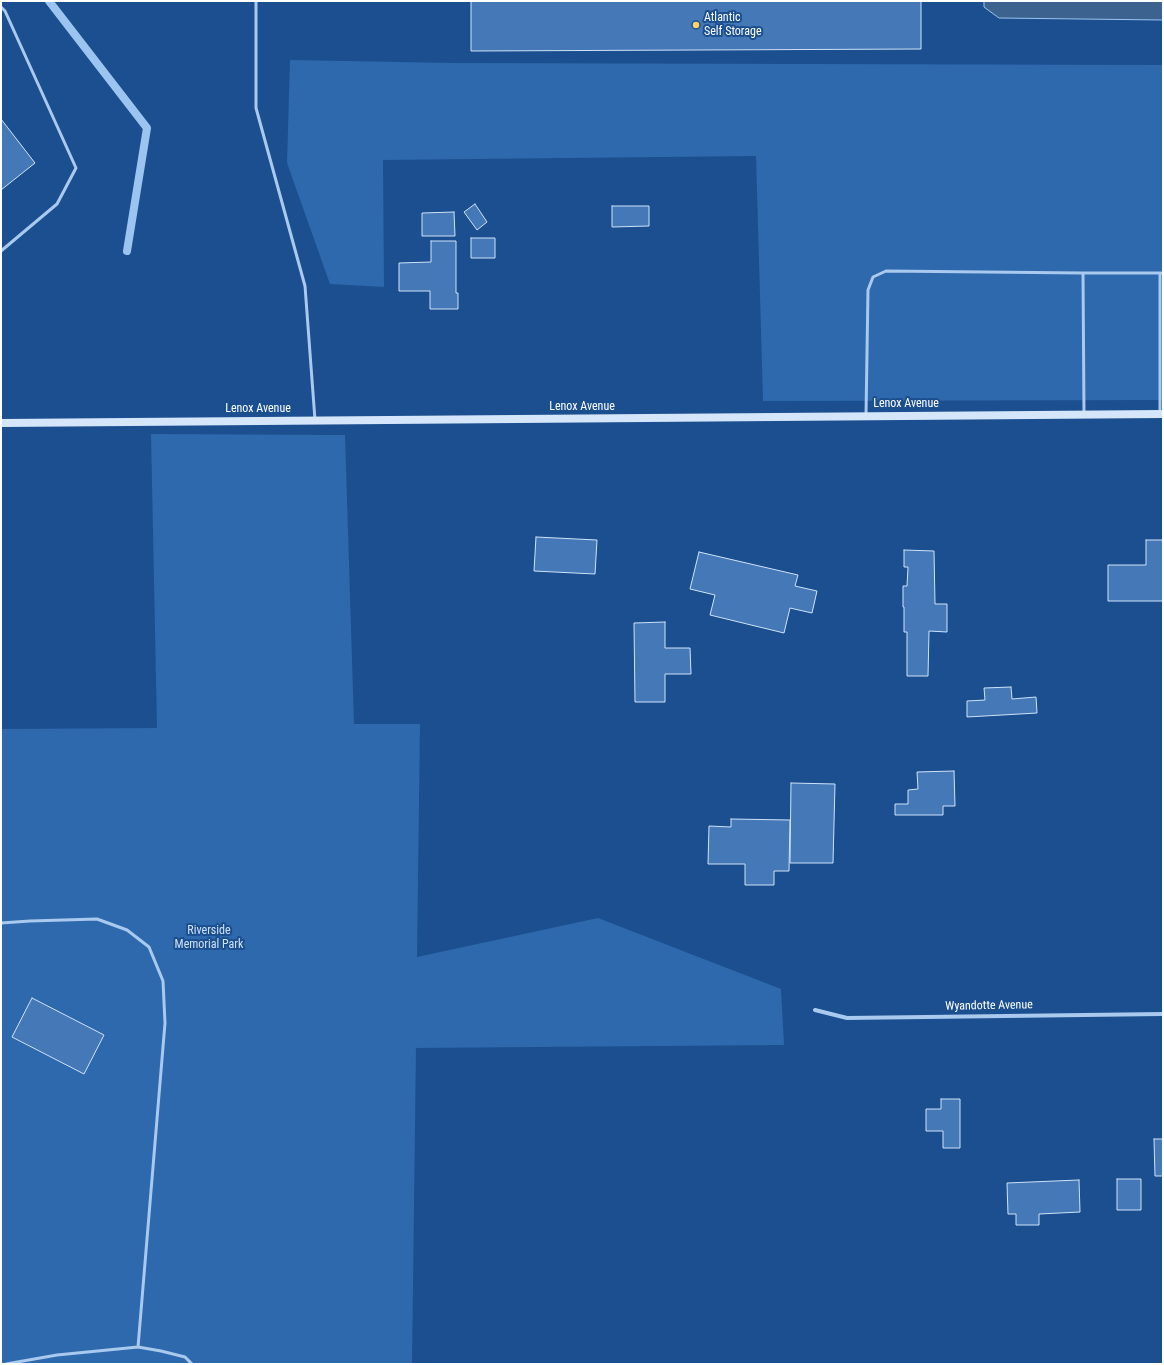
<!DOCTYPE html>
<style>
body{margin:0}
#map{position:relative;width:1164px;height:1365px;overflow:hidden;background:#1b4f8f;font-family:"Roboto Condensed",sans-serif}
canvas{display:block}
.frame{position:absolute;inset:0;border:2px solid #fff;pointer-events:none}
</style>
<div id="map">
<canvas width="1164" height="1365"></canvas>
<div class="frame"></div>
</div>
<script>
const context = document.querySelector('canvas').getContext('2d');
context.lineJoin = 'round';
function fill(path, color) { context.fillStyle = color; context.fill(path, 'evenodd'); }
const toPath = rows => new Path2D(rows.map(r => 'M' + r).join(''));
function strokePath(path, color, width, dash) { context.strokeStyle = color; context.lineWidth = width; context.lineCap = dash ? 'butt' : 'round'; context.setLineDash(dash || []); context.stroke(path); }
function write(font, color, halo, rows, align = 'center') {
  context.font = font + ' "Roboto Condensed",sans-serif'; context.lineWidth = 4; context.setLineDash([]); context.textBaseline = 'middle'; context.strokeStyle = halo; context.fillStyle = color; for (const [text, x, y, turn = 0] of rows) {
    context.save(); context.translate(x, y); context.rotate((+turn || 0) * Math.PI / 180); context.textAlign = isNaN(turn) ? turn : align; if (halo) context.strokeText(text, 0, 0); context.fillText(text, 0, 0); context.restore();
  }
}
fill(toPath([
 [290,60,453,63,1163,65,1163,400,763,401,756,156,383,160,384,287,330,284,287,163],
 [151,434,345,435,354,724,420,724,417,957,598,918,781,989,784,1045,416,1048,412,1364,1,1364,1,729,157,728]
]), '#2e69ad');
const water = toPath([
 [984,1,1163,1,1163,20,999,18,984,7,984,1]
]);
fill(water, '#3c6290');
strokePath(water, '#9cc4f0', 1);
strokePath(toPath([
 [49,1,147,128,127,251]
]), '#9cc4f0', 8);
const building = toPath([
 [471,1,921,1,921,49,471,51,471,1],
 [1,119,35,163,1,190,1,119],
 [475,204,487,222,477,230,464,212,475,204],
 [612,206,649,206,649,226,612,227,612,206],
 [454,212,455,236,422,236,422,213,454,212],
 [471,238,495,238,495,258,471,258,471,238],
 [431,241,456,241,456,293,458,293,458,309,430,309,430,291,399,291,399,263,431,262,431,241],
 [536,537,597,540,595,574,534,571,536,537],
 [1146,540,1163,540,1163,601,1108,601,1108,565,1146,565,1146,540],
 [904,550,934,551,935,604,947,604,947,632,929,631,928,676,907,676,907,632,904,632,904,607,903,607,903,586,907,586,908,567,904,567,904,550],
 [699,552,798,575,795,586,817,591,812,613,790,608,784,633,710,615,715,595,690,589,699,552],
 [665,622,665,648,690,648,691,674,665,674,665,702,635,702,634,623,665,622],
 [1011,687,1012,699,1036,697,1037,713,967,717,967,701,985,700,984,688,1011,687],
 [954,771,955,806,943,806,943,815,895,815,895,804,908,804,908,790,918,789,917,772,954,771],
 [791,783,835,784,833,863,790,863,791,783],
 [731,819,790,820,789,871,774,871,774,885,745,885,745,864,708,864,709,826,731,827,731,819],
 [32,998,104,1035,84,1074,12,1037,32,998],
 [941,1099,960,1099,960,1148,943,1148,943,1131,926,1131,926,1109,941,1109,941,1099],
 [1154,1139,1163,1139,1163,1176,1155,1176,1154,1139],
 [1117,1179,1141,1179,1141,1210,1117,1210,1117,1179],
 [1079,1180,1080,1212,1039,1214,1039,1225,1016,1225,1016,1214,1008,1214,1007,1183,1079,1180]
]);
fill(building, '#4478b7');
strokePath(building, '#cfe3fa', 1);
strokePath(toPath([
 [256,1,256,108,305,286,315,420],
 [1,7,5,11,76,168,57,204,1,251],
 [1083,273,1160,273],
 [1160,413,1160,273,1163,273],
 [866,415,868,290,873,277,886,271,1083,273,1084,414],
 [1,923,30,921,97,919,127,930,149,947,163,981,165,1023,138,1347,57,1355,6,1364],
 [138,1347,161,1351,185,1357,192,1364]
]), '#a9c9ee', 3);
strokePath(toPath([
 [815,1010,847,1018,1163,1014]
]), '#a9c9ee', 4);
strokePath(toPath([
 [1,423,1163,414]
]), '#d6e6fa', 8);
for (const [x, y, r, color] of [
 [696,25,4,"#ffd166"]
]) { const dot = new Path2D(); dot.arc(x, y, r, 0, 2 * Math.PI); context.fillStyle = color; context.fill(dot); strokePath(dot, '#1b4f8f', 1.5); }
write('12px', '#fff', '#1b4f8f', [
 ["Atlantic",704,18],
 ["Self Storage",704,32]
], 'left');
write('12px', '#fff', '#1b4f8f', [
 ["Lenox Avenue",906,404],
 ["Lenox Avenue",582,407],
 ["Lenox Avenue",258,409],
 ["Wyandotte Avenue",989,1006,-1]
]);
write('12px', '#cfe3fa', '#1b4f8f', [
 ["Riverside",209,931],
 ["Memorial Park",209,945]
]);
</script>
